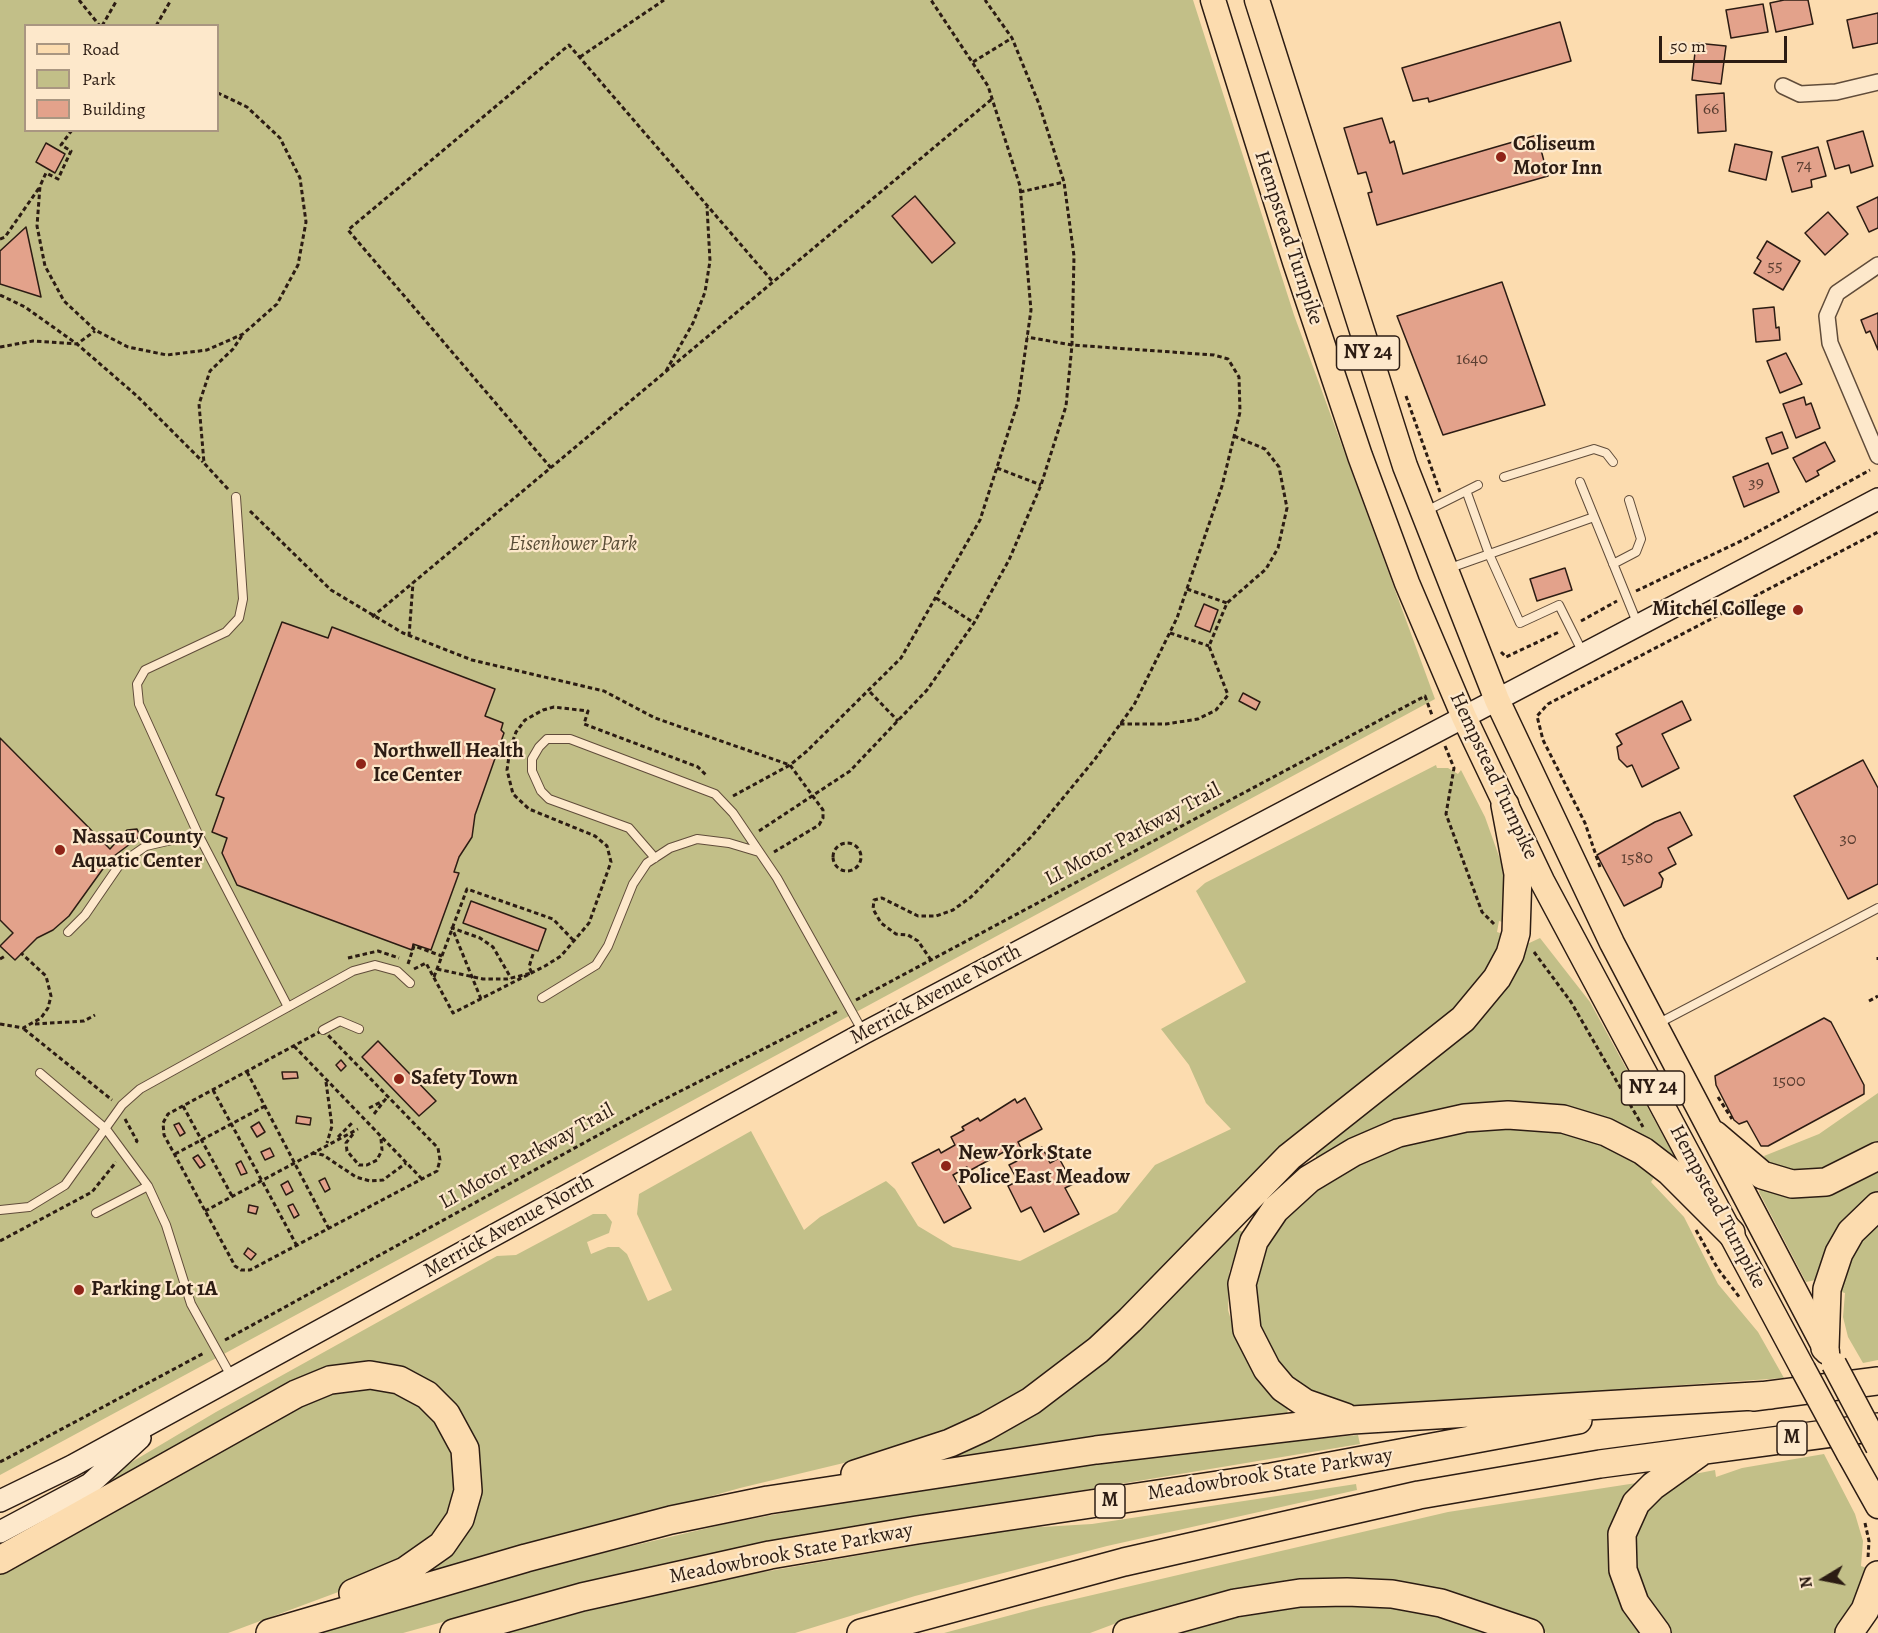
<!DOCTYPE html>
<style>
body{margin:0}
#map{position:relative;width:1878px;height:1633px;overflow:hidden;background:#fcdcaf;font-family:Alegreya,serif}
canvas{display:block}
.legend{position:absolute;left:24px;top:24px;width:195px;height:108px;box-sizing:border-box;background:#fde8cb;border:2px solid #a99681;margin:0;padding:8px 10px;list-style:none;font-size:18px;color:#2c1c13}
.legend li{display:flex;align-items:center;gap:12px;height:30px}
.legend b{width:30px;border:2px solid #a99681}
.north{position:absolute;left:1794px;top:1549px;width:60px;height:60px;-webkit-text-stroke:4px #fde8cb;paint-order:stroke;rotate:260deg;font-size:16px;font-weight:700;line-height:24px;text-align:center;color:#2c1c13}
.north::after{content:'';display:block;margin:auto;width:21px;height:27px;background:#2c1c13;clip-path:polygon(50% 0,100% 100%,50% 72%,0 100%)}
.scale{position:absolute;left:1659px;top:36px;width:128px;height:27px;box-sizing:border-box;border:3px solid #2c1c13;border-top:0;padding-left:8px;font-size:18px;line-height:21px;white-space:nowrap;color:#2c1c13;-webkit-text-stroke:4px #fde8cb;paint-order:stroke}
</style>
<div id="map">
<canvas width="1878" height="1633"></canvas>
<ul class="legend">
<li><b style="height:8px;background:#fcdcaf"></b>Road</li>
<li><b style="height:16px;background:#c2bf88"></b>Park</li>
<li><b style="height:16px;background:#e3a28b"></b>Building</li>
</ul>
<div class="north">N</div>
<div class="scale">50 m</div>
</div>
<script>
const context = document.querySelector('canvas').getContext('2d');
context.lineJoin = 'round';
function fill(path, color) { context.fillStyle = color; context.fill(path, 'evenodd'); }
const toPath = rows => new Path2D(rows.map(r => 'M' + r).join(''));
function strokePath(path, color, width, dash) { context.strokeStyle = color; context.lineWidth = width; context.lineCap = dash ? 'butt' : 'round'; context.setLineDash(dash || []); context.stroke(path); }
function write(font, color, halo, rows, align = 'center') {
  context.font = font + ' Alegreya,serif'; context.lineWidth = 4.5; context.setLineDash([]); context.textBaseline = 'middle'; context.strokeStyle = halo; context.fillStyle = color; for (const [text, x, y, turn = 0] of rows) {
    context.save(); context.translate(x, y); context.rotate((+turn || 0) * Math.PI / 180); context.textAlign = isNaN(turn) ? turn : align; if (halo) context.strokeText(text, 0, 0); context.fillText(text, 0, 0); context.restore();
  }
}
fill(toPath([
 [0,0,1193,0,1294,315,1435,699,0,1475],
 [26,26,218,26,218,130,26,130],
 [1436,765,1437,768,1448,768,1458,774,1461,770,1485,817,1501,862,1507,899,1506,923,1499,921,1497,932,1503,934,1486,973,1463,1002,1109,1326,1045,1376,980,1417,910,1447,740,1488,429,1576,425,1568,478,1461,379,1365,6,1545,2,1539,216,1412,497,1256,516,1255,593,1214,606,1214,612,1222,609,1233,587,1242,591,1254,608,1247,619,1247,627,1254,648,1301,672,1290,637,1214,639,1194,751,1131,804,1230,820,1217,886,1181,895,1189,918,1226,953,1247,1020,1261,1117,1212,1155,1165,1231,1129,1206,1103,1189,1065,1161,1029,1246,982,1196,891,1205,883],
 [1540,938,1590,1002,1679,1165,1657,1143,1645,1143,1555,1107,1346,1143,1316,1159,1316,1145,1525,945],
 [1878,1093,1878,1148,1819,1175,1787,1176,1768,1164,1764,1156,1819,1134],
 [1521,1125,1567,1131,1612,1145,1657,1173,1651,1182,1684,1217,1718,1284,1758,1332,1784,1378,1639,1388,1391,1411,1338,1405,1292,1382,1264,1348,1251,1309,1252,1272,1271,1228,1323,1181,1413,1139,1471,1127],
 [1878,1164,1878,1195,1821,1279,1806,1282,1759,1192,1760,1187],
 [1878,1215,1878,1360,1863,1363,1848,1337,1843,1317,1845,1293,1835,1290,1843,1259],
 [1234,1228,1243,1232,1229,1273,1228,1310,1238,1344,1258,1379,1288,1407,1287,1416,947,1463,943,1454],
 [349,1387,392,1390,431,1413,452,1450,456,1494,441,1531,376,1578,228,1633,0,1633,0,1570,308,1398],
 [1358,1435,1360,1444,748,1546,598,1579,403,1633,313,1633,471,1584,725,1524,899,1491,1167,1452],
 [1824,1454,1855,1514,1863,1541,1861,1566,1869,1569,1858,1603,1837,1633,1667,1633,1640,1600,1631,1527,1649,1496,1684,1476,1715,1470,1716,1477,1742,1468],
 [1643,1482,1618,1506,1609,1540,1611,1576,1628,1617,1642,1633,1547,1633,1454,1599,1234,1592,1130,1618,1090,1633,944,1633,1041,1607,1448,1512],
 [1356,1484,1357,1490,1107,1546,915,1596,795,1633,500,1633,695,1584,918,1545,1025,1528,1092,1524],
 [1324,1604,1394,1605,1459,1617,1504,1633,1164,1633,1256,1614]
]), '#c2bf88');
const building = toPath([
 [1784,0,1808,0,1813,24,1776,32,1770,3,1784,0],
 [1763,4,1768,32,1731,38,1726,10,1763,4],
 [1878,13,1878,43,1853,48,1847,20,1878,13],
 [1560,22,1571,61,1429,102,1428,98,1413,101,1402,68,1560,22],
 [1696,43,1726,46,1721,84,1692,80,1696,43],
 [1724,93,1726,131,1698,133,1696,95,1724,93],
 [1382,118,1390,143,1394,141,1403,174,1537,135,1548,176,1377,225,1368,193,1372,192,1366,172,1358,174,1344,128,1382,118],
 [1863,131,1873,166,1851,173,1849,165,1835,169,1827,141,1863,131],
 [46,143,65,154,55,173,36,162,46,143],
 [1735,144,1772,152,1766,180,1729,171,1735,144],
 [1818,147,1826,176,1811,180,1812,187,1792,192,1782,157,1818,147],
 [915,196,955,243,932,263,892,216,915,196],
 [1878,197,1878,228,1869,232,1857,207,1878,197],
 [1828,212,1848,234,1825,255,1805,233,1828,212],
 [26,227,41,297,0,284,0,251,26,227],
 [1767,241,1800,261,1783,290,1754,273,1761,261,1757,258,1767,241],
 [1502,282,1545,405,1443,435,1397,316,1502,282],
 [1774,307,1776,328,1779,327,1780,340,1756,342,1753,309,1774,307],
 [1878,313,1878,350,1870,331,1866,333,1861,320,1878,313],
 [1786,353,1802,384,1780,393,1767,361,1786,353],
 [1804,397,1806,405,1811,403,1820,428,1796,438,1783,404,1804,397],
 [1782,432,1788,448,1772,454,1766,438,1782,432],
 [1825,442,1835,461,1817,471,1819,475,1806,482,1793,458,1825,442],
 [1768,463,1779,492,1744,507,1733,477,1768,463],
 [1565,568,1572,590,1537,601,1530,579,1565,568],
 [1204,604,1218,610,1210,632,1195,626,1204,604],
 [282,622,328,638,332,627,495,689,485,716,503,723,501,730,504,733,475,815,472,837,459,857,454,872,459,873,431,950,413,944,412,950,237,885,222,853,227,838,212,832,224,798,216,795,282,622],
 [1243,693,1260,702,1256,710,1239,701,1243,693],
 [1682,701,1691,720,1662,734,1679,768,1642,787,1632,765,1627,767,1619,759,1617,747,1622,744,1616,734,1682,701],
 [0,738,110,849,127,830,137,829,139,834,138,838,110,859,69,916,53,930,37,938,15,960,0,946,13,933,0,920,0,738],
 [1863,760,1878,788,1878,884,1848,899,1794,796,1863,760],
 [1680,812,1692,835,1668,848,1676,864,1659,873,1663,879,1661,887,1624,906,1597,855,1655,822,1680,812],
 [471,901,546,929,538,951,463,923,471,901],
 [1824,1018,1831,1022,1864,1085,1864,1094,1768,1146,1761,1146,1747,1121,1739,1124,1734,1120,1716,1085,1715,1076,1824,1018],
 [378,1041,436,1101,419,1116,362,1057,378,1041],
 [341,1060,346,1066,341,1071,336,1065,341,1060],
 [282,1072,297,1072,298,1078,283,1079,282,1072],
 [1025,1098,1042,1129,1018,1142,1025,1156,1042,1147,1050,1163,1059,1158,1073,1184,1065,1188,1079,1214,1044,1232,1031,1207,1021,1212,1008,1186,1018,1181,1009,1165,1017,1161,1011,1148,969,1171,967,1167,953,1175,971,1208,944,1223,912,1163,939,1149,941,1153,955,1145,951,1137,964,1130,962,1127,978,1118,980,1121,1015,1099,1017,1103,1025,1098],
 [297,1116,311,1118,310,1125,296,1123,297,1116],
 [259,1122,265,1132,257,1137,251,1127,259,1122],
 [179,1123,185,1133,180,1136,174,1125,179,1123],
 [270,1148,274,1156,265,1160,261,1152,270,1148],
 [198,1155,205,1165,200,1168,193,1158,198,1155],
 [241,1161,247,1173,241,1175,236,1164,241,1161],
 [325,1178,330,1189,325,1192,319,1181,325,1178],
 [288,1181,293,1191,286,1195,281,1185,288,1181],
 [293,1204,299,1215,294,1218,288,1206,293,1204],
 [249,1205,258,1207,256,1214,248,1212,249,1205],
 [248,1248,256,1254,251,1260,244,1254,248,1248]
]);
fill(building, '#e3a28b');
strokePath(building, '#2c1c13', 1.5);
const lane = toPath([
 [1504,477,1594,449,1606,453,1613,462],
 [1580,482,1638,625],
 [1467,493,1489,554,1520,623,1559,605,1583,653],
 [236,497,243,599,239,618,226,632,145,670,137,684,139,704,198,834,288,1007],
 [1426,511,1478,485],
 [1613,564,1636,552,1641,539,1629,500],
 [1450,568,1594,517],
 [655,858,629,828,549,799,541,791,532,771,532,759,539,747,547,739,570,739,715,794,733,813,777,878,863,1032],
 [68,932,85,915,120,864,146,846,198,834],
 [542,998,596,965,608,946,633,884,647,863,670,848,697,839,729,843,759,852],
 [1659,1023,1878,908],
 [323,1030,340,1021,359,1029],
 [40,1073,106,1129,148,1186,166,1225,191,1304,231,1376],
 [0,1210,29,1207,65,1185,122,1105,140,1089,353,971,375,965,397,971,410,983],
 [96,1213,148,1186]
]);
const street = toPath([
 [1783,86,1800,94,1836,92,1878,82],
 [1878,265,1837,293,1827,316,1830,343,1878,456]
]);
const secondary = toPath([
 [0,1501,72,1466,864,1033,1878,499],
 [0,1532,90,1484,140,1438]
]);
const primary = toPath([
 [1213,0,1295,262,1360,456,1407,583,1464,717,1542,881,1803,1369],
 [1257,0,1405,466,1497,700,1612,943,1827,1352],
 [1849,1454,1878,1506]
]);
const highway = toPath([
 [1715,1135,1762,1175,1792,1184,1826,1182,1878,1156],
 [1825,1348,1827,1289,1839,1253,1851,1232,1878,1206],
 [1753,1397,1878,1381],
 [1345,1417,1305,1403,1283,1388,1267,1369,1247,1330,1242,1284,1254,1241,1275,1210,1309,1179,1354,1152,1398,1133,1465,1118,1508,1115,1563,1119,1606,1132,1643,1151,1669,1171,1731,1233],
 [855,1474,950,1443,985,1427,1031,1401,1098,1350,1130,1320,1289,1157,1463,1019,1497,978,1510,954,1516,933,1518,874,1505,805],
 [0,1560,296,1394,330,1380,370,1375,399,1380,412,1387,427,1395,446,1414,465,1449,468,1491,460,1519,442,1545,405,1571,353,1593],
 [270,1633,526,1558,671,1520,768,1500,1096,1450,1352,1420,1771,1395],
 [454,1633,582,1597,770,1555,917,1530,1271,1477,1578,1420],
 [861,1633,1124,1562,1419,1495,1600,1464,1878,1427],
 [1127,1633,1235,1603,1300,1593,1347,1592,1392,1594,1441,1603,1530,1633],
 [1657,1633,1635,1603,1623,1570,1622,1534,1636,1503,1653,1486,1702,1451],
 [1849,1633,1865,1610,1878,1575]
]);
strokePath(lane, '#604c3a', 10);
strokePath(street, '#604c3a', 18);
strokePath(secondary, '#2c1c13', 24);
strokePath(primary, '#2c1c13', 27);
strokePath(highway, '#2c1c13', 30);
strokePath(toPath([
 [79,0,100,26],
 [102,26,117,0],
 [156,26,171,0],
 [580,57,664,0],
 [973,62,1012,38],
 [72,130,61,145,71,151,58,179,46,173,40,186,37,226,45,266,64,301,95,330,128,347,167,355,207,350,243,334,277,304,298,265,306,222,300,178,280,138,247,107,218,93],
 [1020,192,1064,182],
 [0,239,5,237,39,188],
 [0,295,25,307,77,344,137,396,203,462],
 [0,347,33,341,77,344,95,331],
 [666,371,693,323,705,292,710,261,707,207],
 [1406,396,1440,492],
 [551,468,348,230,569,45,773,282],
 [997,468,1041,485],
 [228,489,204,463,199,404,210,371,233,349,243,334],
 [250,511,331,590,403,633,472,660,604,691,655,718,790,765,823,810,823,818,819,825,774,852],
 [1187,589,1227,603],
 [1636,591,1743,540,1870,470],
 [936,598,974,623],
 [372,617,992,99],
 [1581,621,1617,601],
 [1170,633,1209,646],
 [409,636,413,583],
 [1501,652,1506,657,1559,632],
 [870,692,898,721],
 [1120,724,1166,724,1198,719,1216,710,1228,695,1209,646,1227,603,1266,569,1278,548,1287,508,1279,467,1265,449,1234,436],
 [1445,746,1454,768,1446,814,1482,912,1494,924],
 [733,796,790,765,807,751,901,658,980,520,1018,402,1031,310,1020,186,988,86,931,0],
 [759,831,850,771,927,690,974,623,1009,560,1041,485,1066,406,1072,345,1074,256,1064,182,1039,104,1012,38,985,0],
 '833 857a14 14 0 1 1 28 0a14 14 0 1 1-28 0Z',
 [1600,867,1585,823,1543,740,1537,716,1548,704,1878,532],
 [1534,952,1571,1002,1643,1127],
 [1878,957,1878,960],
 [348,958,378,951,399,958],
 [0,959,5,956],
 [931,960,918,941,908,935,896,934,881,923,873,909,874,900,882,898,918,916,936,916,953,910,971,897,1031,837,1095,759,1134,705,1177,618,1222,486,1240,412,1239,377,1228,359,1214,355,1072,345,1027,337],
 [408,964,414,946,442,956],
 [414,969,426,963,453,1013,545,966,561,956,589,923,611,862,607,846,595,836,529,809,513,794,507,770,510,749,516,732,525,720,543,710,554,707,588,711,584,724,698,767,707,776],
 [437,969,483,979,507,979,532,973,529,967,534,951],
 [434,977,467,889,553,919,575,942],
 [481,999,452,928,480,938,493,947,511,978],
 [856,1000,1425,696,1432,715],
 [1869,1001,1878,996],
 [0,1024,23,1028,41,1018,48,1008,51,996,46,976,21,953],
 [35,1024,84,1021,95,1015],
 [24,1029,112,1100],
 [323,1030,438,1148,440,1160,437,1171,250,1270,241,1270,235,1266,164,1135,163,1123,168,1114,323,1030],
 [294,1046,423,1180],
 [247,1072,329,1229],
 [326,1082,332,1126,327,1143],
 [213,1090,297,1246],
 [1718,1097,1732,1119],
 [183,1106,232,1196],
 [369,1108,383,1101],
 [374,1114,388,1096],
 [125,1119,137,1141,135,1144],
 [353,1134,346,1143,347,1151,359,1165,367,1165,377,1160,382,1150,381,1139],
 [338,1137,352,1123],
 [312,1153,323,1155,356,1177,370,1181,383,1180,406,1163],
 [175,1154,265,1106],
 [205,1211,358,1129],
 [1696,1230,1718,1269,1740,1298],
 [0,1241,92,1192,116,1162],
 [225,1340,653,1105,838,1011],
 [0,1462,204,1353],
 [1865,1523,1869,1541,1868,1558]
]), '#2c1c13', 3, [4.5, 3]);
strokePath(lane, '#fde8cb', 8);
strokePath(street, '#fde8cb', 15);
strokePath(secondary, '#fde8cb', 21);
strokePath(primary, '#fcdcaf', 24);
strokePath(highway, '#fcdcaf', 27);
const primaryBridge = toPath([
 [1834,1364,1878,1447],
 [1803,1369,1849,1454]
]);
strokePath(primaryBridge, '#2c1c13', 27, []);
strokePath(primaryBridge, '#fcdcaf', 24);
for (const [x, y, r, color] of [
 [1501,157,6,"#8f2418"],
 [1798,610,6,"#8f2418"],
 [361,764,6,"#8f2418"],
 [60,850,6,"#8f2418"],
 [399,1079,6,"#8f2418"],
 [946,1166,6,"#8f2418"],
 [79,1290,6,"#8f2418"]
]) { const dot = new Path2D(); dot.arc(x, y, r, 0, 2 * Math.PI); context.fillStyle = color; context.fill(dot); strokePath(dot, '#fde8cb', 2); }
write('18px', '#5a3e31', null, [
 ["66",1711,110],
 ["74",1804,166],
 ["55",1775,267],
 ["1640",1472,360],
 ["39",1756,484],
 ["30",1848,840],
 ["1580",1637,859],
 ["1500",1789,1082]
]);
for (const [x, y, w] of [
 [1368,353,63],
 [1653,1088,63],
 [1792,1438,30],
 [1110,1501,30]
]) { const box = new Path2D(); box.roundRect(x - w / 2, y - 17, w, 34, 4.5); context.fillStyle = '#fde8cb'; context.fill(box); strokePath(box, '#2c1c13', 1.5); }
write('bold 20px', '#2c1c13', null, [
 ["NY 24",1368,353],
 ["NY 24",1653,1088],
 ["M",1792,1438],
 ["M",1110,1501]
]);
write('bold 21px', '#2c1c13', '#fde8cb', [
 ["Coliseum",1513,145],
 ["Motor Inn",1513,169],
 ["Mitchel College",1786,610,"right"],
 ["Northwell Health",373,752],
 ["Ice Center",373,776],
 ["Nassau County",72,838],
 ["Aquatic Center",72,862],
 ["Safety Town",411,1079],
 ["New York State",958,1154],
 ["Police East Meadow",958,1178],
 ["Parking Lot 1A",91,1290]
], 'left');
write('21px', '#2c1c13', '#fde8cb', [
 ["Hempstead Turnpike",1288,238,72],
 ["Hempstead Turnpike",1493,776,65],
 ["LI Motor Parkway Trail",1133,835,-28],
 ["Merrick Avenue North",936,995,-28],
 ["LI Motor Parkway Trail",527,1157,-29],
 ["Hempstead Turnpike",1717,1207,62],
 ["Merrick Avenue North",509,1227,-29],
 ["Meadowbrook State Parkway",1270,1475,-9],
 ["Meadowbrook State Parkway",791,1554,-11]
]);
write('italic 21px', '#594d36', '#fde8cb', [
 ["Eisenhower Park",573,545]
]);
</script>
